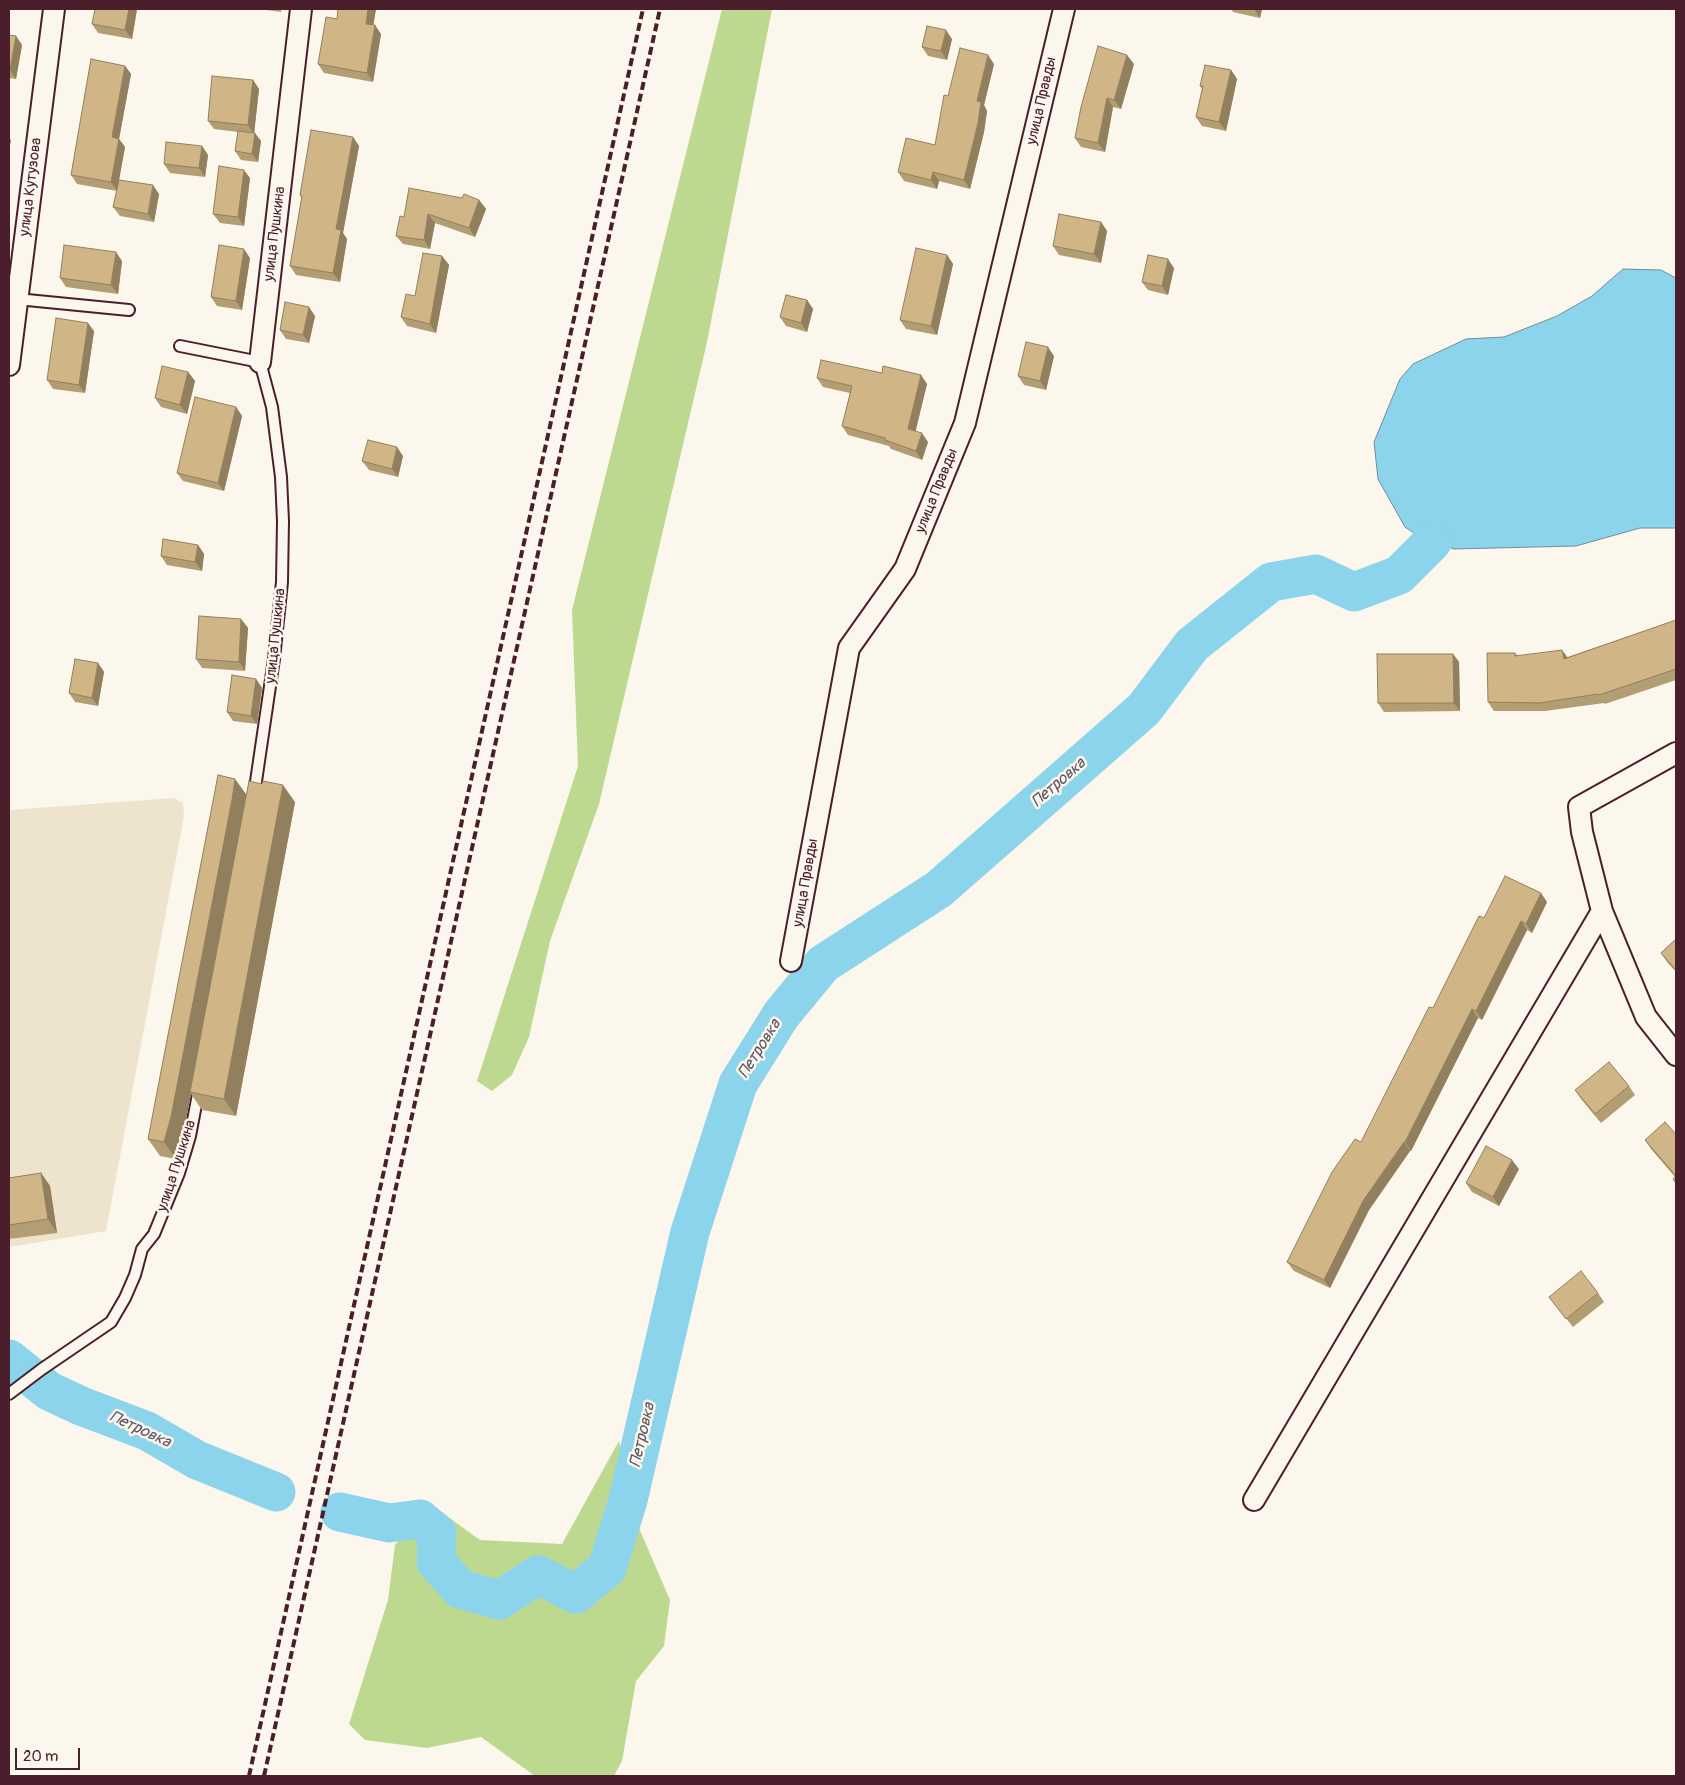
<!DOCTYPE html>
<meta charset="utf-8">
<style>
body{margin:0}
#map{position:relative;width:1685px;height:1785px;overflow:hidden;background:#fbf7ec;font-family:Pangolin,sans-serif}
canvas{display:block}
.frame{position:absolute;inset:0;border:10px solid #4a1f2b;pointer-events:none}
.scale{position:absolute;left:15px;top:1748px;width:65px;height:22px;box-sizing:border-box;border:2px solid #4a1f2b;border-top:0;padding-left:6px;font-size:15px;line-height:18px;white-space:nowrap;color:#4a1f2b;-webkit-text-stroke:4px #fbf7ec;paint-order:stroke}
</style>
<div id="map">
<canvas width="1685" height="1785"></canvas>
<div class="frame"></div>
<div class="scale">20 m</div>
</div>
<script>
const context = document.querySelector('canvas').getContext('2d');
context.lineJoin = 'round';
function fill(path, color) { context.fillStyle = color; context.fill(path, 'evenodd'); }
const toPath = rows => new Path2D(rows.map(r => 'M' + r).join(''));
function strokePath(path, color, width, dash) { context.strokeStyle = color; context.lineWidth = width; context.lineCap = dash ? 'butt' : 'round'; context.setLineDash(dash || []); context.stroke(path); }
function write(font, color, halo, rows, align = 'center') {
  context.font = font + ' Pangolin,sans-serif'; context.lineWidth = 5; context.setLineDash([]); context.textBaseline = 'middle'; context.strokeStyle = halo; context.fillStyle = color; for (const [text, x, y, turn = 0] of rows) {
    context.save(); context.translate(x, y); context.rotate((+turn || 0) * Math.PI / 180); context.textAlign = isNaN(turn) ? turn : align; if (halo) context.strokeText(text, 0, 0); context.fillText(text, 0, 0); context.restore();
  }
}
fill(toPath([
 [174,798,183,803,184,816,106,1231,9,1247,9,810]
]), '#eee4cd');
fill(toPath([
 [722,9,772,9,707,342,599,804,550,941,529,1037,512,1075,492,1091,477,1081,578,766,572,610],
 [619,1441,639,1528,670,1600,664,1646,636,1681,622,1761,614,1776,535,1776,481,1737,427,1748,365,1740,349,1724,388,1600,395,1545,430,1504,480,1540,562,1544]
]), '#bdd990');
const water = toPath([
 [1623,269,1661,270,1676,278,1676,528,1640,528,1576,546,1454,549,1420,537,1405,527,1378,479,1374,442,1400,379,1413,364,1466,339,1504,337,1557,316,1592,296,1623,269]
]);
fill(water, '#8bd4ec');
strokePath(water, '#718c9f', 1);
strokePath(toPath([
 [9,1359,49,1391,81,1406,147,1431,197,1460,276,1492],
 [340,1512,389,1523,420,1519,437,1533,436,1562,460,1589,499,1600,538,1575,576,1594,607,1568,628,1500,690,1232,738,1084,781,1015,823,964,939,889,1144,709,1192,645,1271,582,1316,574,1354,592,1399,575,1432,542]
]), '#8bd4ec', 39);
const lane = toPath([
 [17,299,129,310],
 [180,346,260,362,272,407,281,477,283,521,282,582,274,659,254,795],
 [9,1394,42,1369,111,1322,125,1298,135,1275,142,1249,154,1234,179,1173,190,1136,199,1089]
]);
const street = toPath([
 [260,362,301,9],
 [9,365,54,9],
 [1676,753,1579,807,1582,832,1602,911,1646,1017,1676,1055],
 [791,961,849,648,905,569,965,423,1064,9],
 [1254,1500,1602,911]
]);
strokePath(lane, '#4a1f2b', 14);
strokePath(street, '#4a1f2b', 24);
strokePath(lane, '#fbf7ec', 10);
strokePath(street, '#fbf7ec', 20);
strokePath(toPath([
 [249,1776,643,9],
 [264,1776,660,9]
]), '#4a1f2b', 4, [8, 4]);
fill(toPath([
 [95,9,137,9,132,39,98,33,92,24],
 [259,9,281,9,281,12],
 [338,9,376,9,373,25,381,34,373,82,324,73,318,64,337,19],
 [1231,9,1262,9,1260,18,1233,12],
 [9,35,16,36,22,45,16,79,9,78],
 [952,39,947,60,928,56,922,47],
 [994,64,984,105,987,111,984,132,970,189,939,181,937,189,904,181,898,172,935,145,948,96],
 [1134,64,1121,109,1113,107,1105,152,1081,147,1075,138],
 [125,66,131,74,119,139,125,147,119,180,159,194,154,222,120,216,113,207,117,191,77,184,71,175],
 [1231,70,1237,79,1226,131,1202,126,1196,117,1202,89,1200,86],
 [253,80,259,89,254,133,261,141,258,162,241,160,235,151,238,132,214,129,208,121],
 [353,137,359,146,343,233,347,239,340,282,296,275,290,266,302,199,300,195],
 [202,146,208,155,205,177,170,173,164,164],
 [250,178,244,226,220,223,213,214],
 [462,198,479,200,486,209,475,237,435,223,430,249,403,244,396,236,404,217],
 [1101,222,1107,231,1101,263,1059,255,1053,246],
 [947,255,953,264,937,335,906,329,900,320],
 [442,256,449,265,436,333,407,326,401,317],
 [250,258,242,310,217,306,211,297],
 [122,261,118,294,66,287,60,278],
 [1174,268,1168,295,1148,290,1142,282],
 [807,300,813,309,807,332,786,326,780,317],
 [315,316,309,343,286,339,280,330],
 [94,331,85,393,53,389,47,380],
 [1054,356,1046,390,1024,385,1018,376],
 [188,372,195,381,187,414,161,407,155,398],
 [882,373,921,375,927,384,915,431,928,442,922,460,891,449,889,446,848,435,842,426,850,393,823,387,817,378],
 [236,407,242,416,224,491,183,481,177,473],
 [403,456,398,477,369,470,362,461],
 [198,545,204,554,202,571,167,565,161,556],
 [241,619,248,628,245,671,202,668,196,659],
 [1676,620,1676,680,1605,704,1604,703,1545,711,1494,711,1488,702,1515,653,1518,656,1568,657],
 [1453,654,1459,662,1460,711,1384,712,1378,703],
 [98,663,104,672,98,706,75,702,69,693],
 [256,679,262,688,257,724,233,721,227,712],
 [235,779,246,794,295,802,236,1116,202,1110,191,1094,183,1134,176,1159,160,1156,148,1139],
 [1547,902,1532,933,1527,930,1482,1020,1478,1018,1411,1151,1410,1151,1369,1210,1330,1288,1294,1271,1287,1262,1361,1142,1433,1008,1484,918],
 [1676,939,1676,972,1667,962,1661,953],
 [1629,1086,1635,1095,1601,1123,1581,1099,1575,1090],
 [1676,1134,1676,1184,1673,1179,1675,1177,1651,1149,1645,1140],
 [1519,1169,1499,1206,1472,1192,1466,1183],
 [41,1173,50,1186,57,1233,9,1239,9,1178],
 [1598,1293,1604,1302,1573,1327,1549,1297]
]), '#b39d73');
fill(toPath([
 [129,9,137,9,132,39,125,30],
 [368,9,376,9,372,33,366,24],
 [1254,9,1262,9,1260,18],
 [375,25,381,34,373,82,367,73],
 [946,30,952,39,947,60,941,51],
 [16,36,22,45,16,79,10,70],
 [988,55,994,64,984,105,987,111,984,132,970,189,964,180,977,101],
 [1127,55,1134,64,1121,109,1114,100],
 [125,66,131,74,119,139,125,147,117,191,111,182,112,137],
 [1231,70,1237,79,1226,131,1219,122],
 [253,80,259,89,254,134,248,125],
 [1107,98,1113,107,1105,152,1098,143],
 [255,133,261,141,258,162,252,154],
 [353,137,359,146,343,233,347,239,340,282,333,273,336,229],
 [9,138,11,140,9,151],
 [202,146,208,155,205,177,199,168],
 [244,170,250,178,244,226,238,217],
 [933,172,939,181,937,189,931,180],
 [153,185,159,194,154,222,148,214],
 [479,200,486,209,475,237,469,228],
 [428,214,435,223,430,249,424,240],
 [1101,222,1107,231,1101,263,1094,254],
 [244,249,250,258,242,310,236,301],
 [116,252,122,261,118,294,111,285],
 [947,255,953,264,937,335,931,326],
 [442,256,449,265,436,333,430,324],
 [1168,259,1174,268,1168,295,1162,286],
 [807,300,813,309,807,332,801,323],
 [309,307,315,316,309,343,303,335],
 [88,323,94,331,85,393,79,385],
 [1048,347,1054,356,1046,390,1040,381],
 [188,372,195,381,187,414,180,405],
 [921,375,927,384,914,438,908,429],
 [236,407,242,416,224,491,218,483],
 [922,433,928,442,922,460,916,451],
 [397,447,403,456,398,477,392,469],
 [198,545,204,554,202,571,195,562],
 [241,619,248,628,245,671,239,662],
 [1562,650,1568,658,1564,659],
 [1453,654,1459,662,1460,711,1454,703],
 [98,663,104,672,98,706,92,698],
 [256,679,262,688,257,724,251,716],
 [235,779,247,796,190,1092,191,1094,183,1134,176,1159,164,1142],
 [283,785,295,802,236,1116,224,1099],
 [1541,893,1547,902,1532,933,1526,924],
 [1521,921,1527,930,1482,1020,1476,1011],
 [1472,1009,1478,1018,1411,1151,1405,1142],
 [1404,1142,1410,1151,1369,1210,1330,1288,1324,1280,1363,1201],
 [1512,1160,1519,1169,1499,1206,1493,1197],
 [41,1173,50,1186,57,1233,48,1219]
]), '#927f5e');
const building = toPath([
 [95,9,129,9,125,30,92,24,95,9],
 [338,9,368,9,366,24,375,25,367,73,318,64,326,17,337,19,338,9],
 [927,26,946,30,941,51,922,47,927,26],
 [9,35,16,36,10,70,9,70,9,35],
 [1098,46,1127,55,1114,100,1107,98,1098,143,1075,138,1081,107,1098,46],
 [960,48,988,55,977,101,981,102,978,123,964,180,933,172,931,180,898,172,906,138,935,145,944,95,948,96,960,48],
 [91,59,125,66,112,137,119,139,111,182,71,175,91,59],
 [1205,65,1231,70,1219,122,1196,117,1203,86,1200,86,1205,65],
 [212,76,253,80,248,125,208,121,212,76],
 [311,130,353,137,336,229,341,230,333,273,290,266,302,196,300,195,311,130],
 [238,131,255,133,252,154,235,151,238,131],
 [166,142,202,146,199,168,164,164,166,142],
 [219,166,244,170,238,217,213,214,219,166],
 [119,180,153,185,148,214,113,207,119,180],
 [409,188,462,198,464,194,479,200,469,228,428,214,424,240,396,236,400,216,404,217,409,188],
 [1059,214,1101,222,1094,254,1053,246,1059,214],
 [64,245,116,252,111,285,60,278,64,245],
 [219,245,244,249,236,301,211,297,219,245],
 [916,248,947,255,931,326,900,320,916,248],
 [423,253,442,256,430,324,401,317,406,294,415,296,423,253],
 [1148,255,1168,259,1162,286,1142,282,1148,255],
 [786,295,807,300,801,323,780,317,786,295],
 [285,302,309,307,303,335,280,330,285,302],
 [56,318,88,323,79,385,47,380,56,318],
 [1026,342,1048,347,1040,381,1018,376,1026,342],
 [821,360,882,373,883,366,921,375,908,429,922,433,916,451,885,440,885,438,842,426,852,386,817,378,821,360],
 [162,366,188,372,180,405,155,398,162,366],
 [195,397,236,407,218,483,177,473,195,397],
 [368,440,397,447,392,469,362,461,368,440],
 [163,539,198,545,195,562,161,556,163,539],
 [199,616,241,619,239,662,196,659,199,616],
 [1676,620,1676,669,1599,695,1598,694,1539,703,1488,702,1487,653,1515,653,1515,656,1562,650,1564,659,1676,620],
 [1377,654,1453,654,1454,703,1378,703,1377,654],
 [75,659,98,663,92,698,69,693,75,659],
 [232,675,256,679,251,716,227,712,232,675],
 [218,775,235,779,232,800,171,1117,164,1142,148,1139,218,775],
 [249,781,262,784,263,781,283,785,224,1099,190,1092,249,781],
 [1505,876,1541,893,1526,924,1521,921,1476,1011,1472,1009,1405,1142,1404,1142,1363,1201,1324,1280,1287,1262,1332,1172,1355,1139,1361,1142,1429,1007,1433,1008,1479,916,1484,918,1505,876],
 [1676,939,1676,970,1661,953,1676,939],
 [1609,1062,1629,1086,1595,1114,1575,1090,1609,1062],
 [1665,1122,1676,1134,1676,1183,1673,1179,1676,1176,1645,1140,1665,1122],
 [1486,1146,1512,1160,1493,1197,1466,1183,1486,1146],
 [41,1173,48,1219,9,1225,9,1178,41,1173],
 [1581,1271,1598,1293,1566,1319,1549,1297,1581,1271]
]);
fill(building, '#d0b686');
strokePath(building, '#927f5e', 1);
write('15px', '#4a1f2b', '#fbf7ec', [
 ["улица Правды",1042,101,-77],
 ["улица Кутузова",31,187,-83],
 ["улица Пушкина",275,234,-83],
 ["улица Правды",937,491,-68],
 ["улица Пушкина",276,636,-84],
 ["улица Правды",806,883,-80],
 ["улица Пушкина",177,1166,-72]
]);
write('italic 16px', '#5e5565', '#fbf7ec', [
 ["Петровка",1059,783,-41],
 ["Петровка",760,1049,-58],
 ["Петровка",140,1430,25],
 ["Петровка",643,1435,-77]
]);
</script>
